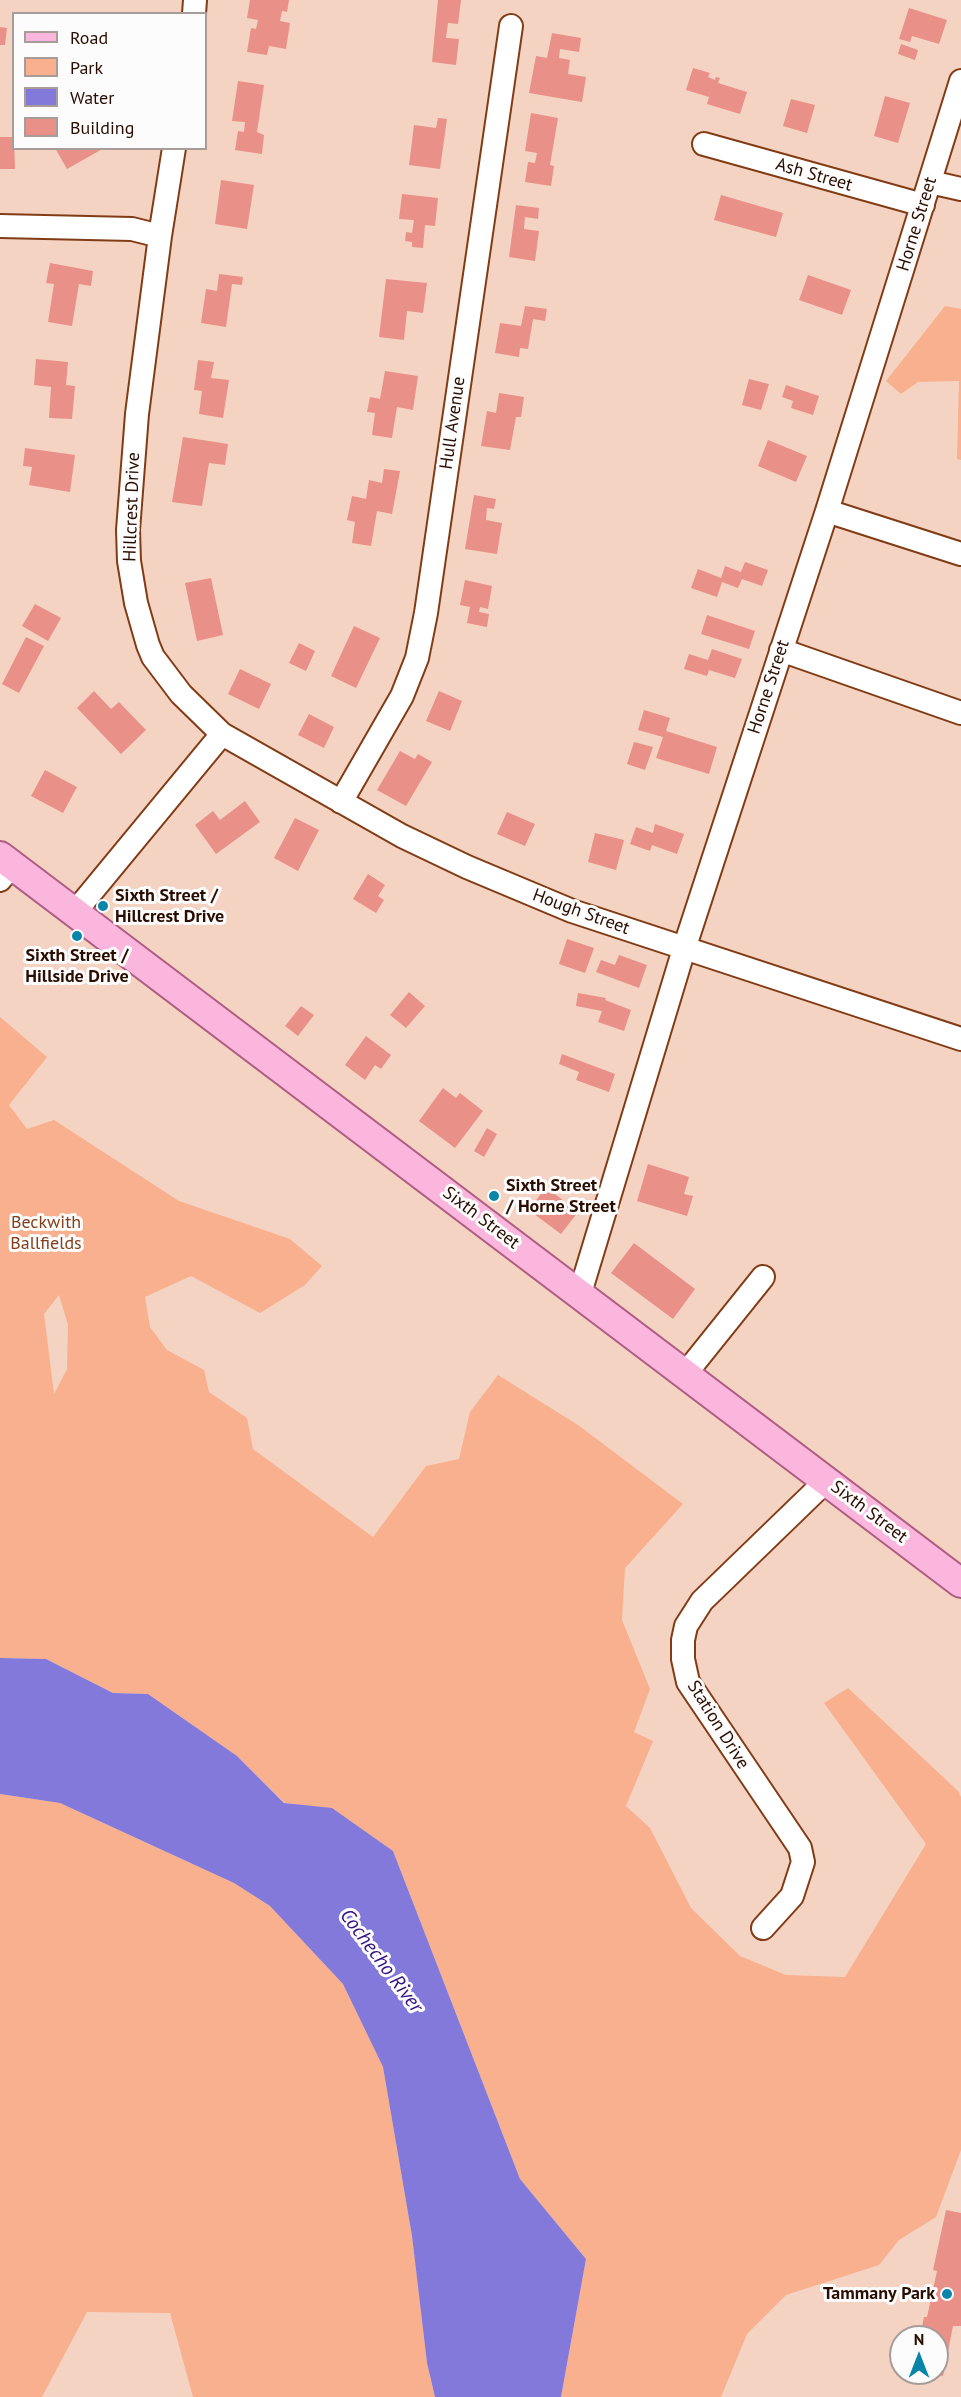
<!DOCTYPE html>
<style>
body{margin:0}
#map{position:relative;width:961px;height:2397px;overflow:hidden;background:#f5d3c3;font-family:"PT Sans",sans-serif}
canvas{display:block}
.legend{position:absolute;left:12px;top:12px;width:195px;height:138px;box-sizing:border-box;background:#fcfcfc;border:2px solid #a89c98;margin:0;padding:8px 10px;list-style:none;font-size:18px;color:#2a0d01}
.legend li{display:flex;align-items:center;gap:12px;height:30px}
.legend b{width:30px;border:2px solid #a89c98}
.north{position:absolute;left:889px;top:2325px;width:60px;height:60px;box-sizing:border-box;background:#fcfcfc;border:2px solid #a89c98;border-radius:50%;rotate:0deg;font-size:16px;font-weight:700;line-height:24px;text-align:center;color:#2a0d01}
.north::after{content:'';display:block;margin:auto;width:21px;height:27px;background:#0885a9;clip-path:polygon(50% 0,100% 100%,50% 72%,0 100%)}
</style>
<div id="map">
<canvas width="961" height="2397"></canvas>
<ul class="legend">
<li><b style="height:8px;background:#fab6dd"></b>Road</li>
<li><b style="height:16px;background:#f8b08e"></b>Park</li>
<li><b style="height:16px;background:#8279da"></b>Water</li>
<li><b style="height:16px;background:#e99088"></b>Building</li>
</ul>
<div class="north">N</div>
</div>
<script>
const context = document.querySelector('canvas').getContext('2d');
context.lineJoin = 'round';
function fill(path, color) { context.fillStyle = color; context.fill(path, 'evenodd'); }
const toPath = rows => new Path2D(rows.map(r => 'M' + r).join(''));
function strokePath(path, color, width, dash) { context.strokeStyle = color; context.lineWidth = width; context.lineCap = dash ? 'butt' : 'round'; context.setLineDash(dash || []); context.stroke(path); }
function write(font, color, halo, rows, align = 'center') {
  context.font = font + ' "PT Sans",sans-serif'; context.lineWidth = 6; context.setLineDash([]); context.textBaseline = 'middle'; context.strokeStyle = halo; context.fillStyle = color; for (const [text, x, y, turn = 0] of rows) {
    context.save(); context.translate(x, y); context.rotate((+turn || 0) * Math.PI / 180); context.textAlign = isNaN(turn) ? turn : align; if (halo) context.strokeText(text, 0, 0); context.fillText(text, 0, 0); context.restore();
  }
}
fill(toPath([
 [945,306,961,309,961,460,957,459,959,381,918,382,901,394,886,381],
 [0,1017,47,1057,9,1105,27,1129,54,1120,179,1201,290,1239,322,1266,305,1285,260,1313,191,1276,145,1297,150,1327,167,1350,204,1370,209,1392,247,1418,253,1449,373,1537,426,1466,459,1459,470,1412,498,1375,578,1425,683,1504,625,1568,622,1620,650,1689,634,1732,653,1741,626,1806,650,1828,691,1908,740,1956,786,1975,845,1977,926,1844,824,1703,848,1688,958,1791,961,1797,961,2150,936,2217,899,2240,879,2265,786,2295,747,2334,721,2397,561,2397,586,2259,520,2179,393,1851,332,1809,285,1803,237,1756,148,1694,113,1693,46,1659,0,1658],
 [59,1295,68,1325,67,1369,54,1394,44,1314],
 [0,1794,60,1803,234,1883,270,1906,343,1984,383,2067,412,2236,427,2363,435,2397,193,2397,170,2313,87,2312,42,2397,0,2397]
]), '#f8b08e');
fill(toPath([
 [0,1658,46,1659,113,1693,148,1694,237,1756,284,1803,332,1808,393,1851,520,2179,586,2259,561,2397,435,2397,427,2363,412,2236,383,2067,343,1984,270,1906,234,1883,60,1803,0,1794]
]), '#8279da');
fill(toPath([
 [250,0,289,0,287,12,282,11,280,21,290,23,286,49,269,46,267,55,247,52,251,28,256,29,258,20,247,18],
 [438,0,461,0,458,24,448,23,446,38,459,39,456,65,432,62],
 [909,8,947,20,939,44,912,36,910,42,899,39],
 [0,27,7,28,5,45,0,45],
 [552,33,581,38,579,52,560,49,559,58,570,60,568,74,586,77,582,102,529,93,536,56,547,58],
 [901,44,918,50,915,60,898,54],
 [693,68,710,73,708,77,715,80,716,77,720,78,718,83,747,92,740,114,707,104,709,97,686,90],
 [238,81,264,85,257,132,264,135,262,154,235,150,238,131,244,132,245,122,232,121],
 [885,96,910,103,898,143,874,136],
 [791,99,815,105,807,133,783,126],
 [531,113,558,118,550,165,554,166,551,186,525,182,528,162,535,163,537,153,525,151],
 [438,118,447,119,440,169,409,165,414,125,436,128],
 [0,137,14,137,15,169,0,169],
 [55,148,104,148,67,169],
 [221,180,254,185,247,229,215,224],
 [402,194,438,198,435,226,425,225,423,248,412,247,412,242,405,241,406,232,412,233,414,220,399,219],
 [721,195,783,213,776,237,714,220],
 [516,205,539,208,538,219,525,217,524,229,539,231,535,261,509,257],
 [50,263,93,271,91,286,79,284,72,326,48,322,54,284,46,283],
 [219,274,243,277,242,285,232,284,226,327,201,323,206,289,217,291],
 [808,275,851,290,842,315,799,300],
 [386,279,427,283,423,313,407,311,404,340,379,337],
 [525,306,547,309,545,321,533,319,528,349,520,348,519,357,495,353,500,323,521,326],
 [36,359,68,362,66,385,75,386,72,419,49,418,51,387,34,385],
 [198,360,214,362,211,378,229,380,223,418,199,414,202,391,194,390],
 [385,371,418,376,413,410,397,407,392,438,372,435,375,413,367,412,370,397,380,399],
 [749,379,769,384,761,410,742,405],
 [786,385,819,396,813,415,791,408,793,401,782,397],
 [499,393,524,397,521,417,516,417,510,450,481,446,487,411,496,413],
 [183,437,228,444,225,465,209,463,202,506,172,502],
 [768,440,807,456,796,482,758,466],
 [25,448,75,455,70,492,29,485,32,467,23,466],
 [384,469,400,471,392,514,377,511,371,546,352,543,355,522,347,520,352,496,366,499,369,480,382,483],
 [474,495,496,499,494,509,487,508,486,520,502,523,497,554,465,549],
 [745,562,768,570,762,586,742,579,738,588,722,582,717,597,691,588,698,569,721,578,725,566,741,572],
 [211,578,223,635,197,641,185,583],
 [465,580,492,586,488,609,480,607,479,612,489,614,487,627,467,623,470,607,460,605],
 [35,604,61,618,48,641,22,626],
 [707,615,755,631,749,649,701,634],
 [354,626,380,638,356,688,331,676],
 [26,637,44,646,19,693,2,684],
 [299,643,315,651,306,671,289,663],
 [712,649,742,659,735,678,709,670,707,676,684,669,689,654,708,660],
 [240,669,271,684,259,709,228,694],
 [94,691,111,709,119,702,146,730,121,754,77,708],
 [439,691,462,701,450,731,426,721],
 [644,710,670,718,666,731,717,747,709,774,656,758,663,737,638,730],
 [309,714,334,727,324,748,298,735],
 [634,742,653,747,645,770,627,764],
 [400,751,415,759,418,754,432,762,406,806,377,790],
 [45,770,77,787,63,813,31,796],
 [245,801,260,822,216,854,195,825,213,811,220,820],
 [507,812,535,824,525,846,497,834],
 [295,818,319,830,298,871,274,858],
 [655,824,684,834,677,854,652,845,650,851,630,844,636,827,653,833],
 [595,833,624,840,616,870,588,862],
 [368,874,385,885,378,896,384,900,376,913,353,899],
 [567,939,594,948,585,973,559,964],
 [619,955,647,965,639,988,596,972,601,960,615,965],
 [409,992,425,1006,406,1028,390,1015],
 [578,993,606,998,605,1000,631,1010,624,1031,598,1022,602,1011,576,1006],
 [301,1006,314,1015,298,1036,285,1026],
 [366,1036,391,1055,381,1069,375,1065,365,1080,345,1065],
 [562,1054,615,1074,609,1092,576,1080,579,1072,559,1064],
 [443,1088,456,1098,460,1093,483,1111,455,1148,419,1121],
 [487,1128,497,1134,484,1157,474,1151],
 [648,1164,689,1177,684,1194,693,1196,687,1216,637,1201],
 [546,1187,578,1212,561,1234,534,1214,539,1207,534,1203],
 [634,1243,695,1289,673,1319,611,1273],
 [946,2210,961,2213,961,2326,953,2326,943,2376,931,2374,937,2373,937,2337,920,2337,924,2317,927,2317,937,2271,933,2270]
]), '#e99088');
const minor = toPath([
 [194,14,195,0],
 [704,144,923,205],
 [930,182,961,189],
 [0,226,132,229,160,236,174,148],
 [160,236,137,414,128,530,129,561,136,603,148,645,153,657,181,694,222,734,402,836,467,867,572,911,961,1039],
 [827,511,961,554],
 [781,650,961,713],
 [341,802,402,696,417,658,426,613,511,26],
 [0,880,12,865],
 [75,912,222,734],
 [580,1293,684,949,827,511,961,81],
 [686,1373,763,1277],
 [763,1928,792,1896,803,1862,800,1848,688,1682,683,1659,683,1640,686,1626,702,1601,827,1480]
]);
const major = toPath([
 [0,856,961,1583]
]);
strokePath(minor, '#823c15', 26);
strokePath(major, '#af5c82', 32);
strokePath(minor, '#fff', 22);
strokePath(major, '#fab6dd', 28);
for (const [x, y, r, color] of [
 [103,906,6,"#0885a9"],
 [77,936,6,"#0885a9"],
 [494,1196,6,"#0885a9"],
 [947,2294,6,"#0885a9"]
]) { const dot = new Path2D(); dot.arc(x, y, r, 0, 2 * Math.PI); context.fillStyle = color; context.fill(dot); strokePath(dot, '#fcfcfc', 2); }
write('18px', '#2a0d01', '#fcfcfc', [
 ["Ash Street",814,175,16],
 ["Horne Street",917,224,-73],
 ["Hull Avenue",453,423,-82],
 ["Hillcrest Drive",132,507,-88],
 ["Horne Street",769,687,-72],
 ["Hough Street",581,912,20],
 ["Sixth Street",481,1218,37],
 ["Sixth Street",869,1512,37],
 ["Station Drive",718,1725,58]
]);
write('bold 18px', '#2a0d01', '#fcfcfc', [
 ["Sixth Street /",115,896],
 ["Hillcrest Drive",115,917],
 ["Sixth Street /",77,956,"center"],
 ["Hillside Drive",77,977,"center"],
 ["Sixth Street",506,1186],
 ["/ Horne Street",506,1207],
 ["Tammany Park",935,2294,"right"]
], 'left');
write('18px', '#823f1c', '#fcfcfc', [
 ["Beckwith",46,1223],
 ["Ballfields",46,1244]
]);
write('italic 20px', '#351186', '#fcfcfc', [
 ["Cochecho River",381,1961,53]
]);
</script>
